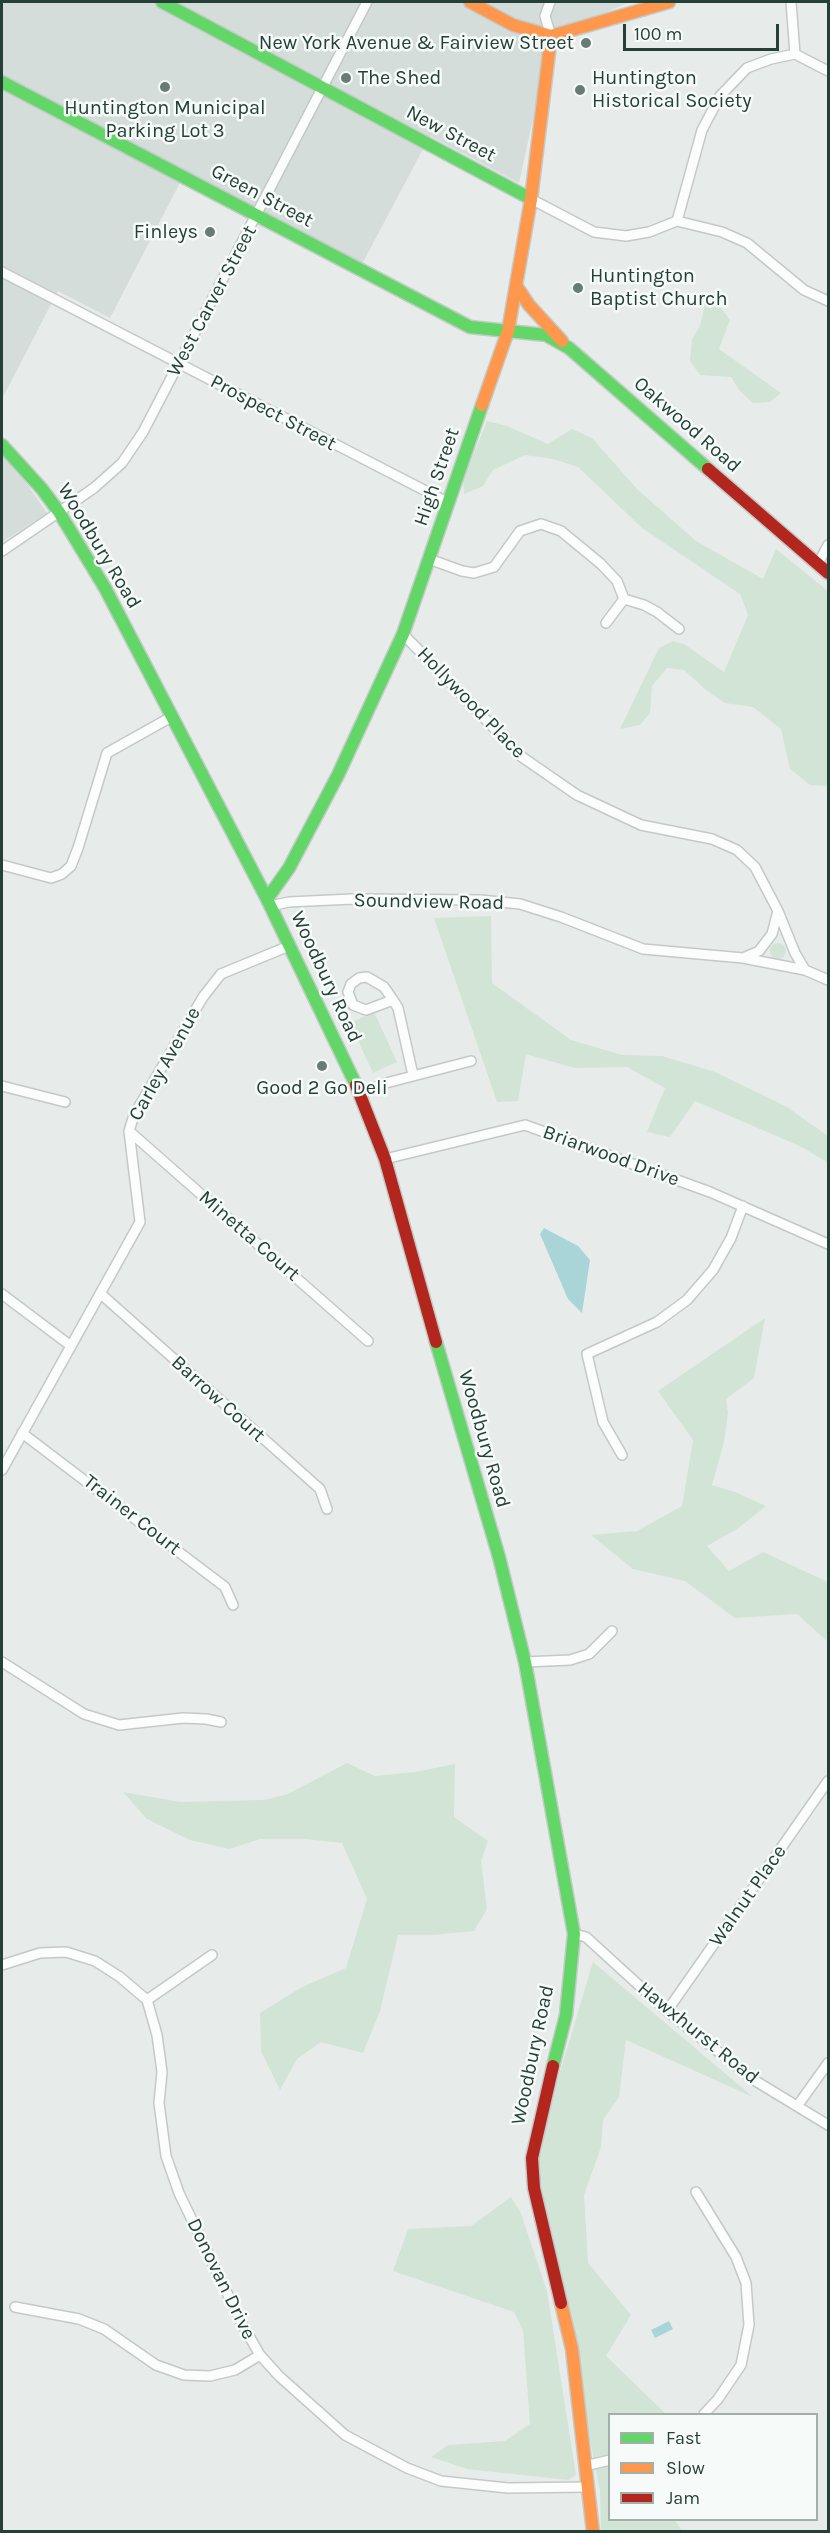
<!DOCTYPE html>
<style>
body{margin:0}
#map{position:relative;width:830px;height:2533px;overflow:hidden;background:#e7ecea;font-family:Karla,sans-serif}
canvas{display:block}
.frame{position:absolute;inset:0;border:3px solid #244037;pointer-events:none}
.legend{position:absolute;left:608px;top:2413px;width:210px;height:108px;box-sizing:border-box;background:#f6faf8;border:2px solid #a2b0ab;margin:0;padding:8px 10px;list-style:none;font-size:18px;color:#244037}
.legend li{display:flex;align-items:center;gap:12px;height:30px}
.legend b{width:30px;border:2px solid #a2b0ab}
.scale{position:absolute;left:623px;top:24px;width:156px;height:27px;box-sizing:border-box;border:3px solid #244037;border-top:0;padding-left:8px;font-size:18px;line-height:21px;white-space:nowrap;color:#244037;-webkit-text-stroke:4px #f6faf8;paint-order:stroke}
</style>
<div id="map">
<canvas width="830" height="2533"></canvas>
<div class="frame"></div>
<ul class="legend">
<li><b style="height:8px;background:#63d668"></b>Fast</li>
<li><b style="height:8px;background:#ff974d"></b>Slow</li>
<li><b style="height:8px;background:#b3261e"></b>Jam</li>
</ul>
<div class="scale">100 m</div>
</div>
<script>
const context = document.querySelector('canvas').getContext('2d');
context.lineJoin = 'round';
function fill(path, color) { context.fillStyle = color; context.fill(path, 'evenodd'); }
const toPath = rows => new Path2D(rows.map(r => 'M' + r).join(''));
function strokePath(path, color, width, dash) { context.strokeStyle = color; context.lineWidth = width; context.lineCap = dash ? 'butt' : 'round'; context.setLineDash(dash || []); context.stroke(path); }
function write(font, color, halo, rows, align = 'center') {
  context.font = font + ' Karla,sans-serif'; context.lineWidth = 5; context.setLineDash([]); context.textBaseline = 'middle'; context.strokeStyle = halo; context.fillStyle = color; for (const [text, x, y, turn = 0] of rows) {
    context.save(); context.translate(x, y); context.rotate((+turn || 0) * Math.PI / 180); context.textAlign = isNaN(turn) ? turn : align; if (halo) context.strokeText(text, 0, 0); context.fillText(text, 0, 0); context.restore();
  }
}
fill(toPath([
 [2,2,630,2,551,36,519,183,430,136,362,264,186,171,110,318,58,291,2,399],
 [2,455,17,470,47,513,2,542]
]), '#d5ddda');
fill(toPath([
 [707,296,722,309,730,320,719,349,781,393,770,402,753,403,739,390,731,377,700,375,690,361,692,339,700,326],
 [487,421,507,426,548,444,572,429,592,438,637,489,696,541,763,579,776,549,828,591,828,786,810,785,790,769,781,729,753,707,725,703,706,690,684,670,667,668,652,686,650,713,640,725,620,729,659,648,673,641,684,644,724,672,748,615,740,594,642,528,578,467,553,459,525,455,493,470,483,486,464,494,463,480],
 [491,916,492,983,571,1040,622,1055,662,1056,715,1072,787,1107,828,1136,828,1163,802,1147,695,1101,670,1137,647,1132,665,1088,627,1067,575,1068,526,1054,518,1101,497,1102,434,918],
 '770 951a8 8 0 1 1 16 0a8 8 0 1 1-16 0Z',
 [374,1012,397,1062,373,1073,350,1023],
 [765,1318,754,1378,726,1399,728,1413,724,1442,712,1485,735,1492,766,1506,737,1529,707,1546,729,1571,763,1552,828,1582,828,1642,797,1614,735,1618,685,1581,633,1569,591,1535,637,1531,682,1506,693,1440,658,1391],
 [347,1763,375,1776,415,1772,455,1764,454,1817,488,1841,481,1861,487,1909,474,1931,432,1935,398,1935,380,2011,363,2053,321,2042,297,2059,280,2090,261,2051,260,2013,302,1987,346,1968,367,1899,342,1843,305,1839,260,1839,229,1849,190,1840,147,1819,123,1792,180,1802,265,1800,288,1794],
 [593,1962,753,2097,626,2040,619,2097,603,2120,601,2147,584,2195,588,2263,631,2315,606,2356,666,2414,610,2414,610,2520,675,2520,682,2531,601,2531,600,2491,535,2155],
 [511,2197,520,2211,547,2291,576,2475,568,2480,467,2469,431,2457,448,2445,505,2441,530,2424,523,2330,514,2312,393,2271,408,2229,471,2226]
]), '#d1e4d6');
fill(toPath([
 [544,1228,578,1246,590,1260,582,1313,568,1299,540,1234],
 [669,2321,673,2329,655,2338,651,2330]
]), '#a9d4d8');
const street = toPath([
 [550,2,545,16,551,36],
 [791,2,795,54],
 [531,199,594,232,626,236,649,232,677,221,722,232,747,243,804,290,828,301],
 [677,221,702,130,720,96,747,68,771,59,795,54,828,71],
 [2,272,449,503],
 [2,551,94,488,122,463,143,432,367,2],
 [429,559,462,571,474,573,494,567,520,531,541,524,561,531,601,564,617,581,624,599],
 [818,564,828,545],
 [624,599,644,605,657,612,679,629],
 [606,623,624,599],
 [403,634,522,757,577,795,641,825,712,839,737,850,755,867,778,911,795,953,805,970],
 [2,865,51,878,62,874,71,866,78,848,107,753,173,716],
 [270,906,289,902,352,899,480,900,520,904,561,917,643,949,743,958,805,970,828,980],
 [743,958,759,951,772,934,778,911],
 [367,977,384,987,393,1000,366,1010,353,1005,348,992,351,984,359,978,367,977],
 [393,1000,398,1008,413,1075],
 [2,1086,65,1102],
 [360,1094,386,1083,471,1061],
 [129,1131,368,1341],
 [385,1159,525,1125,710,1192,828,1244],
 [2,1294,71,1346],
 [101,1294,320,1489,327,1509],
 [22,1433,225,1587,233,1605],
 [622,1455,603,1422,587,1354,657,1322,687,1300,713,1270,731,1238,743,1206],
 [2,1470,140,1222,129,1131,134,1115,203,997,221,974,289,946],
 [2,1662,84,1714,119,1725,183,1718,206,1719,221,1722],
 [525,1662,570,1660,589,1654,612,1631],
 [574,1934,586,1937,667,2011,754,2080,828,2125],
 [2,1965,40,1953,66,1952,95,1961,120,1977,147,2000,157,2035,162,2072,159,2103,166,2156,179,2193,241,2322,260,2355,279,2376,345,2435,407,2468,441,2481,508,2488,587,2487],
 [147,2000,212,1955],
 [667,2011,828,1781],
 [798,2105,828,2063],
 [696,2192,736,2257,746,2283,749,2325,741,2365,718,2399,704,2414],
 [15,2307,79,2319,104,2329,156,2365,184,2375,210,2376,235,2370,260,2355],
 [585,2466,610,2460]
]);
const fast = toPath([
 [162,2,531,199],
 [2,82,470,327,546,335,569,348,708,469],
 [2,445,42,489,59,512,105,588,267,899,356,1085],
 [267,899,289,868,338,775,403,634,482,405],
 [436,1342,499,1557,525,1662,574,1934,566,2015,553,2066]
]);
const slow = toPath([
 [470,2,513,25,551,36,669,2],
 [517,287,529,305,562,341],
 [482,405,508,331,531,199,551,36],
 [561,2303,572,2349,593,2532]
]);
const jam = toPath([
 [708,469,828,573],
 [356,1085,385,1159,436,1342],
 [553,2066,532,2158,534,2188,561,2303]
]);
strokePath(street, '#c4c9c7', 12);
strokePath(fast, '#c3cac7', 15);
strokePath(slow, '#c3cac7', 15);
strokePath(jam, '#c3cac7', 15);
strokePath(street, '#fbfcfc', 9);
strokePath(fast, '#63d668', 12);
strokePath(slow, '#ff974d', 12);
strokePath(jam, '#b3261e', 12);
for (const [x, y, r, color] of [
 [586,43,6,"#687c76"],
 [346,78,6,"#687c76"],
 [165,87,6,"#687c76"],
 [580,90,6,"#687c76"],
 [210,232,6,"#687c76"],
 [578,288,6,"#687c76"],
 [322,1066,6,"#687c76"]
]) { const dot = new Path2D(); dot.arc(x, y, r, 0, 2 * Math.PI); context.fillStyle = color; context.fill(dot); strokePath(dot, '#f6faf8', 2); }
write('20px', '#244037', '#f6faf8', [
 ["New York Avenue & Fairview Street",574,43,"right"],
 ["The Shed",358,78],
 ["Huntington",592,78],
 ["Historical Society",592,101],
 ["Huntington Municipal",165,108,"center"],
 ["Parking Lot 3",165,131,"center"],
 ["Finleys",198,232,"right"],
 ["Huntington",590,276],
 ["Baptist Church",590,299],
 ["Good 2 Go Deli",322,1088,"center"]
], 'left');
write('20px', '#244037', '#f6faf8', [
 ["New Street",451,134,28],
 ["Green Street",262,196,28],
 ["West Carver Street",212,301,-62],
 ["Prospect Street",273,413,28],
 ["Oakwood Road",687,425,41],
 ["High Street",437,477,-71],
 ["Woodbury Road",99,546,59],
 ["Hollywood Place",471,703,46],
 ["Soundview Road",429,902,1],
 ["Woodbury Road",326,977,65],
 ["Carley Avenue",165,1064,-61],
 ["Briarwood Drive",611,1156,20],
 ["Minetta Court",249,1236,41],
 ["Barrow Court",218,1399,42],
 ["Woodbury Road",484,1439,74],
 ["Trainer Court",132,1515,38],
 ["Walnut Place",748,1896,-55],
 ["Hawxhurst Road",698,2033,39],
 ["Woodbury Road",533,2055,-78],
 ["Donovan Drive",221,2279,64]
]);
</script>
